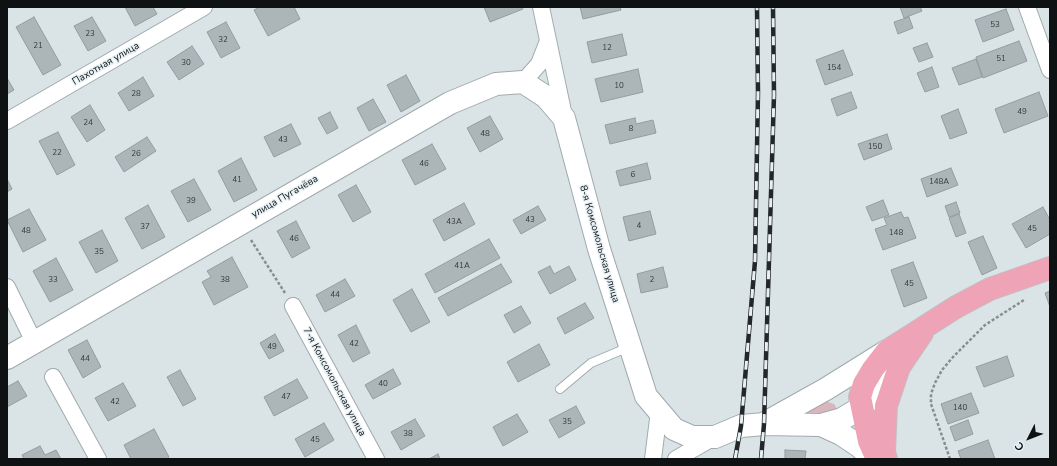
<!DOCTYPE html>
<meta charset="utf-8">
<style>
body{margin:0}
#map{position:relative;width:1057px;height:466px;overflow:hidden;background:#dae4e7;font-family:"Nunito Sans",sans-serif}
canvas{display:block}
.frame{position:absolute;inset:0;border:8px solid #0f1213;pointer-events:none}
.north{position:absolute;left:1009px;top:418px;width:40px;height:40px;-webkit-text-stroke:3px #e7f1f5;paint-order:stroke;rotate:228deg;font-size:11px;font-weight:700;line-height:16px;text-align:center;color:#0f1213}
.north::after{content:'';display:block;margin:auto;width:14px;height:18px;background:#0f1213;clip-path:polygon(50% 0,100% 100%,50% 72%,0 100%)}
</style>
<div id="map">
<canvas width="1057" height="466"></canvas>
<div class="frame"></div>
<div class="north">С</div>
</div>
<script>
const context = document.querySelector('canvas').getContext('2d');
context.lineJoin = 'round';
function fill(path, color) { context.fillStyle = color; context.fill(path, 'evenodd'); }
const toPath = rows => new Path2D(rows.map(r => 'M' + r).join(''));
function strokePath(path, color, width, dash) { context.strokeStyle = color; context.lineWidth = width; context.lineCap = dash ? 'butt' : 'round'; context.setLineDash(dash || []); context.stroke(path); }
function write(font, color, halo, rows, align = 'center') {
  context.font = font + ' "Nunito Sans",sans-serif'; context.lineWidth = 3; context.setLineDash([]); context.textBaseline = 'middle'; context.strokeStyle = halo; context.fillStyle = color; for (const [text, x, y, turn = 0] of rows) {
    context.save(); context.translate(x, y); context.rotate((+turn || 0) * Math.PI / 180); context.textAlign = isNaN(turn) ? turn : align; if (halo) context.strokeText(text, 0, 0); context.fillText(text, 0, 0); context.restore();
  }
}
fill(toPath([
 [823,402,828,402,834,404,836,407,836,412,786,419]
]), '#dbb5bc');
const building = toPath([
 [125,7,153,7,157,14,135,26,125,7],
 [260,7,294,7,300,19,268,36,254,10,260,7],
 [484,7,522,7,523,9,490,22,484,7],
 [580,7,620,7,621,10,583,19,580,7],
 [900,7,920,7,922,11,904,18,900,7],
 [1006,9,1014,30,983,42,975,20,1006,9],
 [34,17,61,65,43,75,16,27,34,17],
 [92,17,106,41,88,51,74,26,92,17],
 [909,17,913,28,898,34,894,22,909,17],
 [226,22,240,48,221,58,207,32,226,22],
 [622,34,627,55,592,63,587,42,622,34],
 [1019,41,1027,61,983,78,976,57,1019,41],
 [927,43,933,57,919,62,913,48,927,43],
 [192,46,204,64,179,80,167,62,192,46],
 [843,50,853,75,825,85,816,60,843,50],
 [976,59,982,77,959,85,952,68,976,59],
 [932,67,939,87,925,92,917,73,932,67],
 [638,69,643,92,601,102,595,79,638,69],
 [406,75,420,101,401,112,387,85,406,75],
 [143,77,154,96,129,111,118,93,143,77],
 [7,78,14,90,7,94,7,78],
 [851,92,857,108,837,116,831,99,851,92],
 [1039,92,1048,116,1004,133,995,109,1039,92],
 [373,99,386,122,369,131,357,108,373,99],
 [90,105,105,130,87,142,71,117,90,105],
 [958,109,967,133,950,139,941,116,958,109],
 [330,112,338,128,327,134,318,118,330,112],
 [490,116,503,139,480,152,467,128,490,116],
 [635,118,636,124,653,120,656,133,610,144,605,125,635,118],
 [291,124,301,144,274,157,264,137,291,124],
 [58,132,75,165,57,175,39,141,58,132],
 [887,134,892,149,864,160,858,144,887,134],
 [147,137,156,151,124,172,115,157,147,137],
 [432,144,446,169,415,185,402,160,432,144],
 [241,158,257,190,234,202,218,171,241,158],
 [647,163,651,179,620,186,616,171,647,163],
 [951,168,958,185,927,197,921,179,951,168],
 [7,179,12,189,7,192,7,179],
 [194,179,211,210,188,222,171,191,194,179],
 [356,185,371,212,353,222,338,195,356,185],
 [883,200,889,215,872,221,866,207,883,200],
 [956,202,960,213,949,217,945,206,956,202],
 [464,203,475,224,444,241,433,220,464,203],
 [148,205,165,237,142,249,125,218,148,205],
 [538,206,546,220,521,234,513,220,538,206],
 [1043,207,1050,220,1050,234,1026,248,1012,224,1043,207],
 [29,209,46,240,23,252,7,220,29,209],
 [650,211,656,234,629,241,623,217,650,211],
 [901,212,904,218,908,217,916,238,883,250,875,229,887,225,884,218,901,212],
 [959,214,966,233,956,237,949,218,959,214],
 [296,221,310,248,292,258,277,231,296,221],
 [102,230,118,261,96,273,79,242,102,230],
 [983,236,997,268,982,275,968,242,983,236],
 [489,239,500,258,435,293,425,274,489,239],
 [232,257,248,287,214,305,202,282,211,277,207,271,232,257],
 [56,258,73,290,50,302,33,271,56,258],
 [913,262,927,298,904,307,891,270,913,262],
 [501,264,512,282,448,316,438,298,501,264],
 [550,266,554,274,569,266,576,280,550,294,538,272,550,266],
 [663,267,668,287,641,293,637,274,663,267],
 [345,279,355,296,325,312,316,295,345,279],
 [412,289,430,322,411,332,393,300,412,289],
 [1050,291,1050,307,1045,293,1050,291],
 [585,303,594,318,565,334,557,318,585,303],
 [521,306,531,323,514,333,504,315,521,306],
 [356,325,370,353,353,362,338,335,356,325],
 [275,334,284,351,269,359,260,343,275,334],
 [87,340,101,367,83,378,68,350,87,340],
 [539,344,550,365,518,382,507,362,539,344],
 [1007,356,1014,376,984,387,976,367,1007,356],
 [393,369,401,384,373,399,365,385,393,369],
 [180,370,196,399,183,406,167,377,180,370],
 [297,379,308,398,274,416,264,397,297,379],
 [18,381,27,396,7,407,7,387,18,381],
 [123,383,136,406,108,421,95,398,123,383],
 [971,393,979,413,948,424,941,404,971,393],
 [576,406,585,423,559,438,549,420,576,406],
 [517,414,528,432,503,446,493,427,517,414],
 [415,419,425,436,401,450,391,432,415,419],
 [968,420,973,434,955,441,950,427,968,420],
 [324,423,334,440,305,457,295,439,324,423],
 [154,429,169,457,166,459,131,459,124,445,154,429],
 [988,440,995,459,961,459,958,451,988,440],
 [40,446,45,455,56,450,61,459,24,459,22,455,40,446],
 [785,450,806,451,805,459,785,459,785,450],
 [438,454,440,459,429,459,438,454]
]);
fill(building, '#acb6b9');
strokePath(building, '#939c9f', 1);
const service = toPath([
 [560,389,591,363,629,347]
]);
const minor = toPath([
 [541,7,564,116],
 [1027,7,1050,70],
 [523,82,539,64,548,41],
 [7,121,204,7],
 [7,287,34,342],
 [293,306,376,459],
 [53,377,98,459],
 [653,459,659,411],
 [676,459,714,437]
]);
const secondary = toPath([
 [7,358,450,103,496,84,523,82,546,97,564,118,599,249,640,377,646,396,674,429,692,437,715,437,741,426,764,424,821,425,841,434,859,446,873,459],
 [765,423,826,389,887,351],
 [821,425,842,419,862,407,899,367]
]);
const primary = toPath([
 [877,459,869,441,860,397,864,384,873,369,887,351,956,307,990,289,1050,268],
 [886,459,884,452,886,406,899,367,922,333]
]);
strokePath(service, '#a0aaad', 10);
strokePath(minor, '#a0aaad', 18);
strokePath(secondary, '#a0aaad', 24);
strokePath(primary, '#c1c1c2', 24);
strokePath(toPath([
 [251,240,285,293],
 [950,459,931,404,931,394,935,383,942,370,953,357,985,325,1024,300]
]), '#878e90', 2.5, [3, 2]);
strokePath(service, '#fff', 8);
strokePath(minor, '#fff', 16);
strokePath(secondary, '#fff', 22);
strokePath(primary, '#eea4b6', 22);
const rail = toPath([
 [735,459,741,426,755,261,758,93,757,7],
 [761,459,764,424,774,95,773,7]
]);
strokePath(rail, '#232728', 4.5);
strokePath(rail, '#e7f1f5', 3, [9]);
write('8px', '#363b3c', null, [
 ["53",995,25],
 ["23",90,34],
 ["32",223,40],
 ["21",38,46],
 ["12",607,48],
 ["51",1001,59],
 ["30",186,63],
 ["154",834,68],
 ["10",619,86],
 ["28",136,94],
 ["49",1022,112],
 ["24",88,123],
 ["8",631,129],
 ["48",485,134],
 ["43",283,140],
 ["150",875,147],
 ["22",57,153],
 ["26",136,154],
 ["46",424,164],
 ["6",633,175],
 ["41",237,180],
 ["148А",939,182],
 ["39",191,201],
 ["43",530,220],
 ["43А",454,222],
 ["4",639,226],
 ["37",145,227],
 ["45",1032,229],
 ["48",26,231],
 ["148",896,233],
 ["46",294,239],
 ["35",99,252],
 ["41А",462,266],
 ["33",53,280],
 ["38",225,280],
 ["2",652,280],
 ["45",909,284],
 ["44",335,295],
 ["42",354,344],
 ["49",272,347],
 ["44",85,359],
 ["40",383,384],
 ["47",286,397],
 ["42",115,402],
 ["140",960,408],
 ["35",567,422],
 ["38",408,434],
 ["45",315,440]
]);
write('10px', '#0f1213', '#e7f1f5', [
 ["Пахотная улица",106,64,-30],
 ["улица Пугачёва",285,197,-30],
 ["8-я Комсомольская улица",599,244,74],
 ["7-я Комсомольская улица",334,382,62]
]);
</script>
